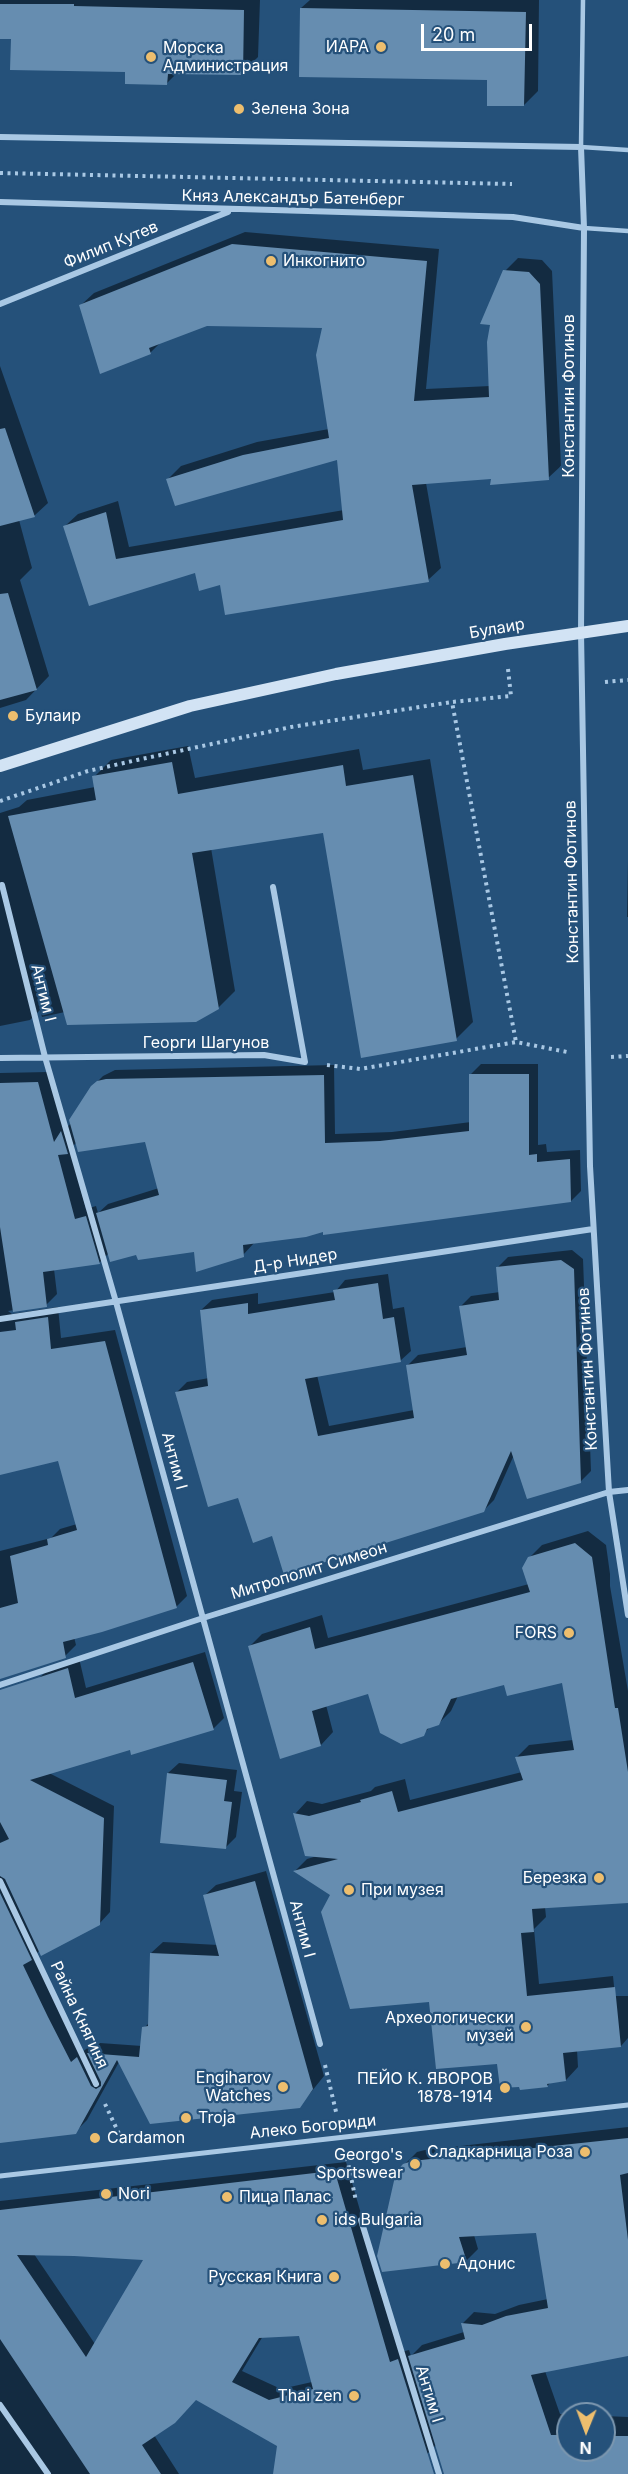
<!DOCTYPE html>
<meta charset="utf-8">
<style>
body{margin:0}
#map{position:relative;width:628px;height:2474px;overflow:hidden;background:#25517a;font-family:Inter,sans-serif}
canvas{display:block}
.north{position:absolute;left:556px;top:2402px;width:60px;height:60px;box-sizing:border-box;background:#25517a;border:2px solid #7c97af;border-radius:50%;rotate:181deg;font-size:16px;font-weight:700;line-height:24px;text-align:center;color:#fff}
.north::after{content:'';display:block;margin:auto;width:21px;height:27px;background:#edbe6e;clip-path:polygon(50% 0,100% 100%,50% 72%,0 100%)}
.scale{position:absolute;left:421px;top:24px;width:111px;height:27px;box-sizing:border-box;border:3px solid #fff;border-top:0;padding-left:8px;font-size:18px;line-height:21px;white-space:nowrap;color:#fff;-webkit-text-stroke:4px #25517a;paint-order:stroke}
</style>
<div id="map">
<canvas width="628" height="2474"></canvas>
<div class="north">N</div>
<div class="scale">20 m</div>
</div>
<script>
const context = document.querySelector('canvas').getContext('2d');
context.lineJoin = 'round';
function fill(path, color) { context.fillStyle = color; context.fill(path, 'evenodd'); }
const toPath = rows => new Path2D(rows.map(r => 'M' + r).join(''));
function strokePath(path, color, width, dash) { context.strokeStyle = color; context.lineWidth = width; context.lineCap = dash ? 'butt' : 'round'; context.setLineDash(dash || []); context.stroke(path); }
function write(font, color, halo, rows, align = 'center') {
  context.font = font + ' Inter,sans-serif'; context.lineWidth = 4.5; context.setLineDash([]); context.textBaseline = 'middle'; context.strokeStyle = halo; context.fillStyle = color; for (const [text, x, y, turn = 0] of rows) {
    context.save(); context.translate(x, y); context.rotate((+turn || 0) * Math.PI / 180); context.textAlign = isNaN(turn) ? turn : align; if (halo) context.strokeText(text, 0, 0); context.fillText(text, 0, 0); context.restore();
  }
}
fill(toPath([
 [0,0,260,0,258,57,242,73,178,72,167,83,13,38,0,38],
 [310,0,539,0,538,91,524,105,489,79,301,8],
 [245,232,439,249,426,389,490,386,505,271,518,258,542,260,552,271,561,466,548,478,492,478,426,483,441,568,428,580,221,583,196,571,90,604,65,526,78,514,118,501,129,547,344,510,339,458,168,479,181,466,257,442,329,429,324,327,206,324,161,342,150,353,81,305,94,293],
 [0,366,48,503,35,515,19,520,32,568,20,580,49,676,26,700,0,708],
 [188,746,195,778,359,749,363,770,430,759,473,1022,456,1039,324,831,211,848,235,991,218,1008,65,1012,42,1017,40,1010,30,1020,0,1026,0,813,19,807,27,800,95,787,94,777,111,760],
 [628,860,628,917,627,917],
 [481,1064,538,1064,538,1145,546,1144,547,1152,580,1150,581,1191,571,1201,324,1230,254,1243,243,1255,195,1251,109,1253,99,1263,54,1269,57,1294,46,1305,8,1311,12,1314,58,1307,61,1338,115,1330,187,1596,176,1607,74,1637,76,1645,65,1656,0,1662,0,1551,51,1538,60,1529,77,1524,59,1459,0,1474,0,1073,48,1072,64,1131,71,1123,92,1087,103,1076,115,1070,334,1065,335,1134,392,1132,471,1122,471,1074],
 [146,1140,159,1188,108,1204,98,1213,96,1206,86,1209,70,1149,77,1142],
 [572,1250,583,1259,591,1471,580,1482,514,1455,494,1500,483,1511,239,1496,177,1392,187,1382,209,1378,201,1310,212,1300,258,1293,258,1304,335,1292,345,1280,388,1274,393,1309,404,1307,411,1351,400,1361,317,1375,329,1426,414,1410,407,1366,418,1355,467,1347,461,1306,471,1296,500,1292,498,1267,508,1257],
 [588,1531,606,1545,610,1574,610,1586,628,1691,628,1902,545,1907,546,1917,534,1929,539,1984,613,1976,615,1996,628,1996,628,2038,621,2046,577,2050,578,2067,566,2080,551,2082,547,2086,499,2062,431,2000,332,1895,295,1871,307,1859,317,1856,295,1814,307,1801,322,1804,371,1791,375,1787,405,1779,410,1800,522,1772,516,1758,529,1745,573,1740,563,1681,505,1683,458,1696,451,1711,438,1724,431,1726,423,1734,369,1692,326,1705,333,1732,321,1745,250,1646,262,1634,322,1615,328,1638,529,1584,529,1558,542,1545],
 [205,1652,224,1718,213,1729,130,1749,49,1773,114,1806,110,1912,99,1924,40,1950,35,1955,82,2052,89,2047,91,2052,100,2043,142,2046,144,2028,150,2022,151,1953,163,1942,218,1945,204,1896,216,1885,266,1871,324,2076,299,2107,119,2062,87,2120,75,2132,0,2141,0,1714,50,1668,79,1658,86,1688],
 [179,1763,237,1770,234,1791,242,1792,236,1837,225,1848,168,1773],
 [628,2127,628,2354,545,2371,560,2414,568,2414,568,2450,604,2450,604,2416,628,2417,628,2474,479,2474,437,2444,427,2454,423,2474,274,2474,279,2446,200,2393,154,2435,179,2474,0,2474,0,2201,346,2162,401,2352,409,2350,411,2356,422,2345,464,2332,462,2324,474,2312,495,2314,519,2305,548,2299,537,2232,474,2235,478,2249,466,2261,404,2165,417,2152,425,2150],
 [34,2254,145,2258,95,2344],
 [300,2335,312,2382,281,2389,242,2371,263,2336]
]), '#0007');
fill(toPath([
 [0,4,74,4,74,6,244,10,243,75,168,74,167,85,125,84,125,72,10,70,11,39,0,39],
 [300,8,526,12,524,106,487,106,487,80,299,77],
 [232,244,427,261,414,401,489,397,487,342,490,325,480,324,503,270,529,272,540,284,549,480,490,485,491,479,412,485,429,582,225,615,220,585,199,591,195,573,89,606,63,526,106,512,116,559,343,520,337,460,175,506,166,479,243,455,329,438,316,355,322,328,207,326,149,348,151,354,100,374,79,305],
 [5,428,35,517,0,526,0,429],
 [8,593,37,690,0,700,0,594],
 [172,762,178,794,343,765,346,786,413,775,457,1041,361,1058,323,833,192,853,219,1009,196,1022,67,1025,8,816,96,800,92,776],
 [469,1074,529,1074,529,1155,537,1154,537,1162,570,1159,571,1202,323,1235,323,1232,306,1237,243,1245,244,1257,196,1272,194,1252,138,1260,136,1255,110,1262,96,1213,159,1195,145,1142,78,1152,69,1120,91,1086,97,1081,106,1079,324,1075,325,1143,380,1141,469,1131],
 [38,1082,54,1142,61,1131,68,1154,58,1155,75,1219,86,1216,100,1264,43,1272,47,1307,13,1312,0,1227,0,1083],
 [561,1260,574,1269,581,1483,527,1499,511,1451,484,1512,284,1575,272,1536,253,1543,238,1498,208,1507,175,1392,208,1386,200,1310,248,1303,248,1314,335,1300,333,1290,378,1283,383,1319,394,1317,401,1362,305,1379,318,1436,414,1418,406,1365,467,1355,459,1306,499,1300,496,1267],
 [48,1317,51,1349,105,1341,177,1608,102,1632,63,1642,66,1658,0,1679,0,1608,18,1603,10,1556,48,1545,47,1539,77,1530,58,1461,0,1475,0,1332,16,1330,15,1322],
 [575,1543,592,1557,615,1708,618,1708,628,1772,628,1903,532,1909,534,1932,521,1933,527,1996,615,1987,621,2047,563,2053,566,2081,547,2084,548,2087,520,2090,519,2087,500,2088,497,2064,436,2069,429,2002,350,2009,321,1912,330,1895,293,1871,338,1859,305,1856,293,1813,309,1816,361,1802,360,1800,392,1791,398,1812,523,1780,515,1757,574,1750,562,1683,507,1696,504,1685,451,1699,439,1725,427,1729,424,1736,401,1744,380,1733,368,1694,312,1711,321,1746,280,1759,248,1646,310,1627,315,1649,530,1592,522,1568,528,1557],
 [193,1662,214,1730,131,1755,130,1750,30,1780,104,1818,100,1925,41,1956,5,1879,0,1876,0,1843,9,1839,0,1822,0,1690,68,1668,75,1698],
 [167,1773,227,1780,224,1801,232,1802,226,1849,160,1843],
 [255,1881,313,2089,300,2108,150,2124,117,2060,76,2134,0,2143,0,1893,32,1960,23,1965,48,2017,71,2062,77,2057,91,2086,96,2089,101,2086,101,2082,87,2053,139,2057,142,2027,148,2026,150,1953,219,1956,203,1895],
 [628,2138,628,2173,620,2175,628,2240,628,2356,531,2375,551,2435,568,2435,568,2450,604,2450,604,2436,628,2436,628,2474,444,2474,408,2356,465,2339,461,2323,482,2325,506,2316,548,2308,536,2233,459,2237,467,2262,382,2272,377,2256,396,2172,403,2164,412,2161],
 [323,2172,335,2172,390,2362,398,2359,434,2474,273,2474,277,2446,196,2400,175,2423,142,2445,161,2474,90,2474,0,2339,0,2210],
 [17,2255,74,2256,143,2260,86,2357],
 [299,2336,313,2389,269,2400,232,2382,259,2338]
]), '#668db0');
strokePath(toPath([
 [0,173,512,184],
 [508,669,511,696,452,702,516,1042],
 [605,682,628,680],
 [0,801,88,771,137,760,291,727,452,702],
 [611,1057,628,1056],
 [327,1065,360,1069,516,1042,567,1052],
 [325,2065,337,2116],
 [105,2104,122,2140],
 [347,2158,356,2201]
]), '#a9c8e4', 4, [3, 4.5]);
strokePath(toPath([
 [583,0,581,147,628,150],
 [584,228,628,231]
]), '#a9c8e4', 4.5);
strokePath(toPath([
 [0,2176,628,2105]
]), '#a9c8e4', 5);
strokePath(toPath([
 [0,137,581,147,584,228,581,632,590,1166,609,1492,628,1615],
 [0,202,513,217,584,228],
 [0,304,228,212],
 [2,885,45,1057,116,1302,320,2044],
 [0,1058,264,1055,305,1062,273,887],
 [0,1319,593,1229],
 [0,1685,203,1618,609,1492,628,1490],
 [0,1881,96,2084],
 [361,2220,439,2474],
 [0,2405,48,2474]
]), '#a9c8e4', 6);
strokePath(toPath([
 [0,766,190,706,336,674,505,644,628,626]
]), '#d2e3f4', 12);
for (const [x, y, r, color] of [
 [381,47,6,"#edbe6e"],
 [151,57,6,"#edbe6e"],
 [239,109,6,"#edbe6e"],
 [271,261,6,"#edbe6e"],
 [13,716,6,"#edbe6e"],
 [569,1633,6,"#edbe6e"],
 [599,1878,6,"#edbe6e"],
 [349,1890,6,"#edbe6e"],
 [526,2027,6,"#edbe6e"],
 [283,2087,6,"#edbe6e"],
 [505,2088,6,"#edbe6e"],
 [186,2118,6,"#edbe6e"],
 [95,2138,6,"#edbe6e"],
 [585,2152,6,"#edbe6e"],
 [415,2164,6,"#edbe6e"],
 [106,2194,6,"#edbe6e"],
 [227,2197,6,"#edbe6e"],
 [322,2220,6,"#edbe6e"],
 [445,2264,6,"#edbe6e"],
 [334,2277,6,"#edbe6e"],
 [354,2396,6,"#edbe6e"]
]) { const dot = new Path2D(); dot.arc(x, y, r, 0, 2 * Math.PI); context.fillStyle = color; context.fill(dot); strokePath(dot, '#25517a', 2); }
write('16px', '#fff', '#25517a', [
 ["ИАРА",369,47,"right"],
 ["Морска",163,48],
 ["Администрация",163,66],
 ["Зелена Зона",251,109],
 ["Инкогнито",283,261],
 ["Булаир",25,716],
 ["FORS",557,1633,"right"],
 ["Березка",587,1878,"right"],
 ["При музея",361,1890],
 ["Археологически",514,2018,"right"],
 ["музей",514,2036,"right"],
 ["Engiharov",271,2078,"right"],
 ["Watches",271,2096,"right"],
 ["ПЕЙО К. ЯВОРОВ",493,2079,"right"],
 ["1878-1914",493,2097,"right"],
 ["Troja",198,2118],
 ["Cardamon",107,2138],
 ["Сладкарница Роза",573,2152,"right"],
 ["Georgo's",403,2155,"right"],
 ["Sportswear",403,2173,"right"],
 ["Nori",118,2194],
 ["Пица Палас",239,2197],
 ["ids Bulgaria",334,2220],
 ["Адонис",457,2264],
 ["Русская Книга",322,2277,"right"],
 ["Thai zen",342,2396,"right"]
], 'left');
write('16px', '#fff', '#25517a', [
 ["Княз Александър Батенберг",293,198,1],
 ["Филип Кутев",111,245,-22],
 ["Константин Фотинов",569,396,-90],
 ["Булаир",497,629,-10],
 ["Константин Фотинов",572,882,-91],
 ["Антим I",43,993,76],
 ["Георги Шагунов",206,1043],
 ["Д-р Нидер",295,1261,-9],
 ["Константин Фотинов",588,1369,-93],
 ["Антим I",174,1461,75],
 ["Митрополит Симеон",309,1571,-17],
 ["Антим I",302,1929,75],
 ["Райна Княгиня",79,2015,65],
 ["Алеко Богориди",313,2127,-6],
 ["Антим I",429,2394,73]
]);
</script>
